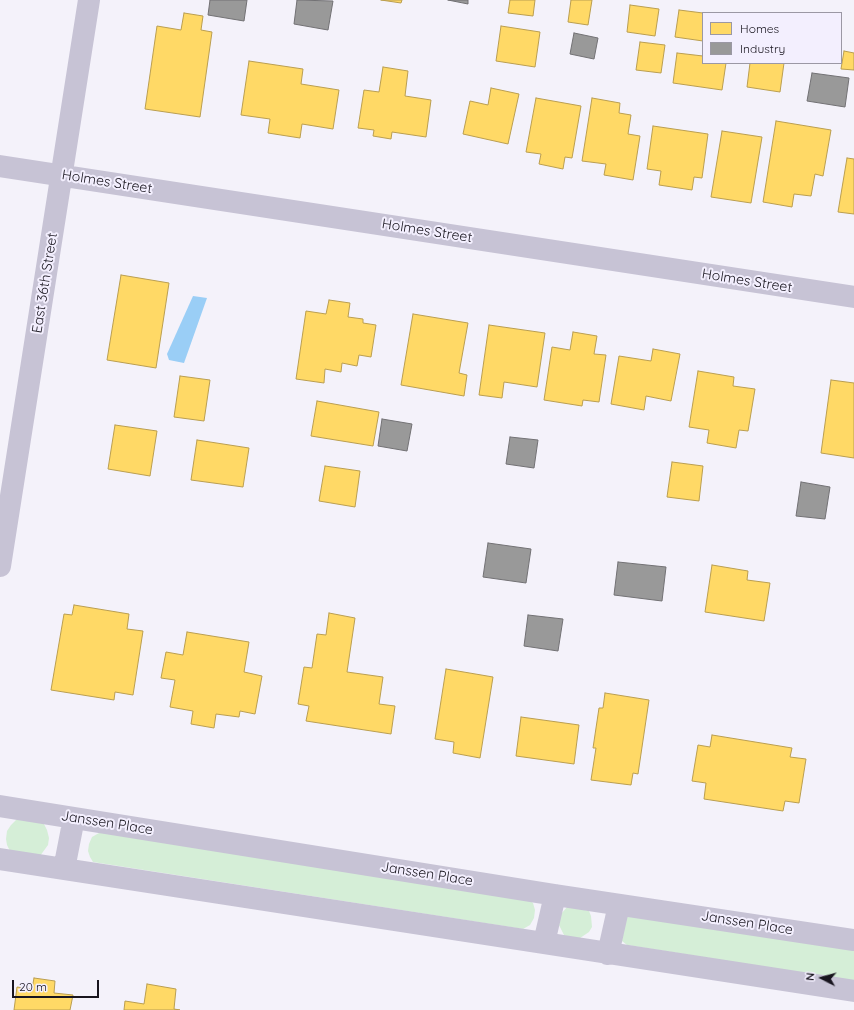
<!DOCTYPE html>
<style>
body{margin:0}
#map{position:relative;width:854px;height:1010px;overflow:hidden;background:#f4f2fa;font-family:Quicksand,sans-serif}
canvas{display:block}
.legend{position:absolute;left:702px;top:12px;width:140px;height:52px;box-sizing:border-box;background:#f3effe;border:1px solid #9b98a4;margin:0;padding:5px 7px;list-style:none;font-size:12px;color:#18151e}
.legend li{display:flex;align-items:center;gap:8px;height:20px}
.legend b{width:20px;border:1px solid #9b98a4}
.north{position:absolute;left:802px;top:958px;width:40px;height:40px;-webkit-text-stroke:3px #f3effe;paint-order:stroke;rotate:276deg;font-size:11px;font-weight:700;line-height:16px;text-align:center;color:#18151e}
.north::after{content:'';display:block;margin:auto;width:14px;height:18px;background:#18151e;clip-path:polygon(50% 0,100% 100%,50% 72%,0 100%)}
.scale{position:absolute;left:12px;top:980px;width:87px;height:18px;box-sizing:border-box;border:2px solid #18151e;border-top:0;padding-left:5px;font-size:12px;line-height:14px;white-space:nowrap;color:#18151e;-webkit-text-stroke:3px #f3effe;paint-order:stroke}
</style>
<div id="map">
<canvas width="854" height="1010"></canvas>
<ul class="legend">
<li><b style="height:11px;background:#ffd966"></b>Homes</li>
<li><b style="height:11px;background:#999"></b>Industry</li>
</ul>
<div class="north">N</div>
<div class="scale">20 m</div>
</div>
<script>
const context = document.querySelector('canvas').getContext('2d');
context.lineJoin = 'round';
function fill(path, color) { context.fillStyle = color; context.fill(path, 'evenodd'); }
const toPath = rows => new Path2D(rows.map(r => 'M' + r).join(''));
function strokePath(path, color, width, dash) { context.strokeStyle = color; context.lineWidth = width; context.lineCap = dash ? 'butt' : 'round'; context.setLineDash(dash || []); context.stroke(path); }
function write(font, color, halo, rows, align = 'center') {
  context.font = font + ' Quicksand,sans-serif'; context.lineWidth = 4; context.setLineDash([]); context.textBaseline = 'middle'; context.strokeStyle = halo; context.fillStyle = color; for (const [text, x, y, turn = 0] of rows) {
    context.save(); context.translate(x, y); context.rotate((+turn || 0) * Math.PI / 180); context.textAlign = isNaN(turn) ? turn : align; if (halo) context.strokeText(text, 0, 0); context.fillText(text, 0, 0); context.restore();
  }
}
fill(toPath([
 [23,817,38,819,44,824,47,830,49,838,48,845,40,856,10,851,7,845,6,839,7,831,11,825,16,820],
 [106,832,529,899,533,903,535,910,534,918,530,925,523,929,93,862,90,857,88,851,89,844,92,837,99,833],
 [568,906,589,911,591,916,592,927,589,932,580,938,569,937,564,935,559,925,561,914],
 [629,915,854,946,854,981,627,945,622,941,623,920]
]), '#d5eed7');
fill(toPath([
 [193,296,207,298,184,363,169,360,167,354]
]), '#9acef6');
const homes = toPath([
 [381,0,402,0,401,3,381,0],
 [510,0,535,0,533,16,508,13,510,0],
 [571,0,592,0,588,25,568,22,571,0],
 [630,5,659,9,655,36,627,32,630,5],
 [679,10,703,13,703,41,675,37,679,10],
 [184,13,203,16,201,30,212,32,200,117,145,109,157,26,181,30,184,13],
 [501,26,540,32,535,67,496,61,501,26],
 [640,42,665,45,661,73,636,70,640,42],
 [844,51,854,53,854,70,841,69,844,51],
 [677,53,703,56,703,63,726,63,722,90,673,83,677,53],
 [249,61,303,69,301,84,339,90,333,129,302,124,300,138,268,133,270,119,241,115,249,61],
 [750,63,784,63,780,92,747,87,750,63],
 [383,67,408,71,405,96,431,100,426,137,392,132,391,139,373,136,374,130,358,128,364,90,379,92,383,67],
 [491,88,519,94,508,144,463,134,470,101,488,105,491,88],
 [536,98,581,106,572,158,565,157,563,169,539,164,541,154,526,152,536,98],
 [592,98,620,103,619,113,631,115,628,134,640,136,633,180,604,175,606,164,582,161,592,98],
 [776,121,831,130,823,176,815,174,811,196,794,194,792,207,763,202,776,121],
 [653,126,708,134,702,178,694,177,692,190,659,185,661,171,647,169,653,126],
 [722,131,762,137,751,203,711,197,722,131],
 [847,158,854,159,854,214,838,212,847,158],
 [121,275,169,283,156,368,107,360,121,275],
 [329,300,350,303,348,317,363,319,363,323,376,325,371,357,359,355,357,366,342,363,341,372,325,369,324,383,296,379,306,311,326,314,329,300],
 [413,314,468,323,459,373,467,375,464,396,401,385,413,314],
 [489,325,545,333,537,387,504,382,502,398,479,395,489,325],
 [573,332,597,336,594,354,606,355,599,402,583,400,582,406,544,400,552,347,570,350,573,332],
 [653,349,680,354,671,401,646,396,644,410,611,404,619,356,651,361,653,349],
 [698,371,734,377,733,386,755,389,748,431,739,430,736,448,707,443,709,430,689,427,698,371],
 [180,376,210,380,204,421,174,417,180,376],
 [831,380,854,383,854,458,821,453,831,380],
 [317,401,379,412,373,446,311,436,317,401],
 [115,425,157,431,150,476,108,469,115,425],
 [197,440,249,448,243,487,191,480,197,440],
 [672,462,703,466,699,501,667,497,672,462],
 [325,466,360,471,355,507,319,501,325,466],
 [712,565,748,571,747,580,770,583,764,621,705,612,712,565],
 [74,605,129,614,127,629,143,631,133,695,115,692,114,700,51,690,64,614,72,615,74,605],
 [329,613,355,618,347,672,383,677,379,704,395,706,391,734,306,721,309,706,298,704,304,667,312,668,317,634,326,635,329,613],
 [187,632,249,642,244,672,262,676,255,714,240,711,239,717,216,714,214,728,191,724,193,711,170,707,175,680,161,678,166,652,183,655,187,632],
 [446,669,493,677,480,758,453,753,454,742,435,739,446,669],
 [605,693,649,700,638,774,633,773,631,785,591,780,596,748,593,748,599,708,603,708,605,693],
 [521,717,579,725,574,764,516,756,521,717],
 [712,735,792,748,790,757,806,759,799,803,785,801,783,811,704,799,706,783,692,781,698,745,710,747,712,735],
 [34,978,55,981,54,993,73,995,70,1010,14,1010,17,987,32,989,34,978],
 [147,984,176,989,174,1009,180,1010,124,1010,125,1001,144,1004,147,984]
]);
fill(homes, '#ffd966');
strokePath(homes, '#ba9e50', 1);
const industry = toPath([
 [210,0,247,0,244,21,208,15,210,0],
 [297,0,333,1,328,30,294,24,297,0],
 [448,0,468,0,468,4,448,0],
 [574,33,598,38,594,59,570,54,574,33],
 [812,73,849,78,845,107,807,101,812,73],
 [382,419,412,424,407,451,378,446,382,419],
 [510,437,538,440,534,468,506,464,510,437],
 [801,482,830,487,825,519,796,516,801,482],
 [488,543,531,549,526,583,483,577,488,543],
 [618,562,666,567,662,601,614,595,618,562],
 [528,615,563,619,558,651,524,646,528,615]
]);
fill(industry, '#999');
strokePath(industry, '#727174', 1);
strokePath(toPath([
 [0,166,854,297],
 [0,566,89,0],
 [0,806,555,895,854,940],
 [0,859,854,991],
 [64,869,74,818],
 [544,943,555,895],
 [608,954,619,905]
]), '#c7c3d5', 22);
write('14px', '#18151e', '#f3effe', [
 ["Holmes Street",107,182,9],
 ["Holmes Street",427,231,9],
 ["Holmes Street",747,281,9],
 ["East 36th Street",45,283,-81],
 ["Janssen Place",107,823,9],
 ["Janssen Place",427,874,9],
 ["Janssen Place",747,923,9]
]);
</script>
